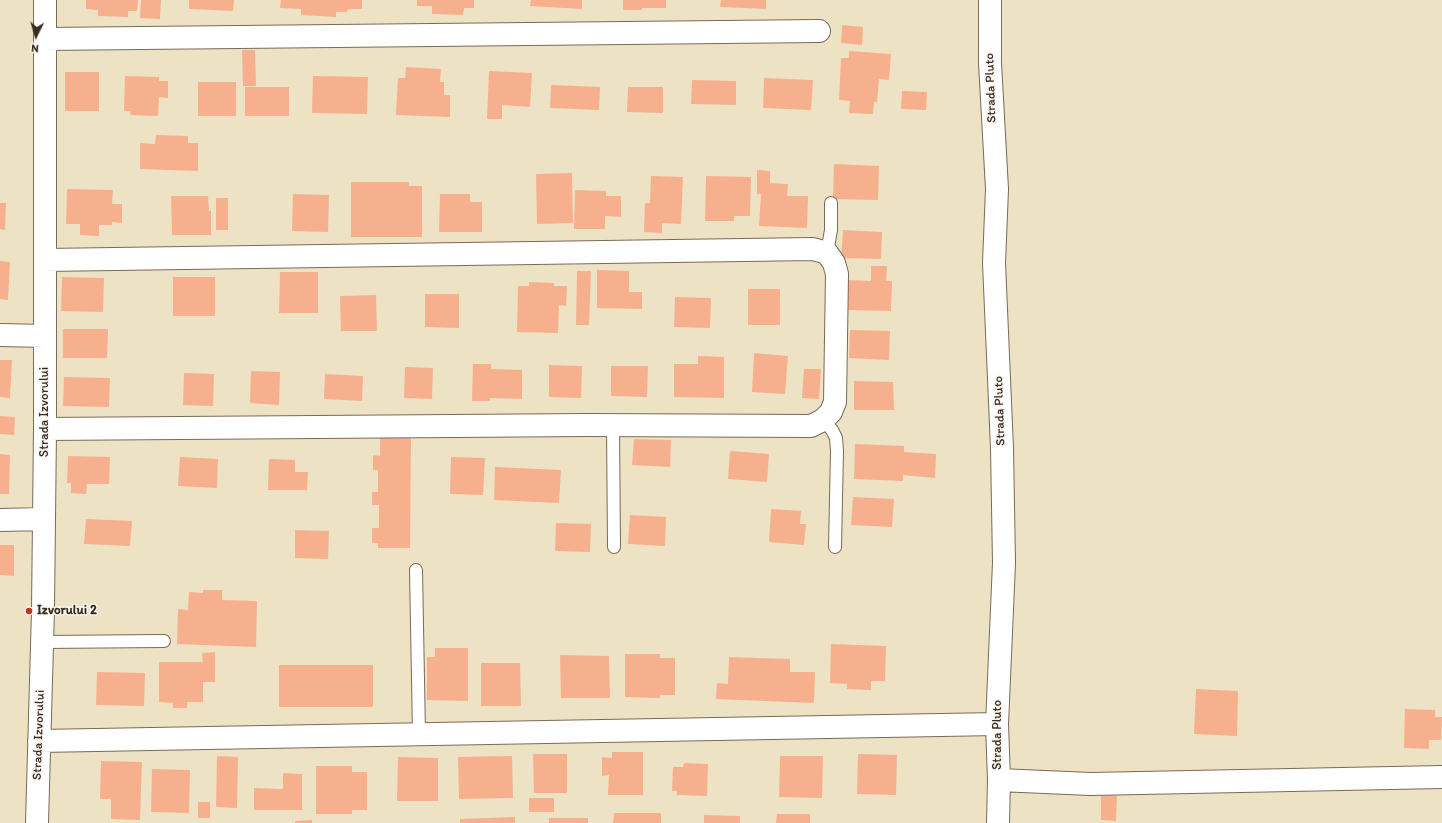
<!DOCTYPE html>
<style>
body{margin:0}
#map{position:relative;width:1442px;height:823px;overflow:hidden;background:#eee2c5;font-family:Itim,sans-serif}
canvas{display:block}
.north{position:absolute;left:16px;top:16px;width:40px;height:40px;-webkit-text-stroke:3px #f6f6f2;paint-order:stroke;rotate:185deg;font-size:11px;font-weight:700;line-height:16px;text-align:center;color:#3b2a1e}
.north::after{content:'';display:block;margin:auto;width:14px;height:18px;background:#3b2a1e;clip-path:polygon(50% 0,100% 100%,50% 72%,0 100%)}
</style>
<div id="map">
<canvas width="1442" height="823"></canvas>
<div class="north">N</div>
</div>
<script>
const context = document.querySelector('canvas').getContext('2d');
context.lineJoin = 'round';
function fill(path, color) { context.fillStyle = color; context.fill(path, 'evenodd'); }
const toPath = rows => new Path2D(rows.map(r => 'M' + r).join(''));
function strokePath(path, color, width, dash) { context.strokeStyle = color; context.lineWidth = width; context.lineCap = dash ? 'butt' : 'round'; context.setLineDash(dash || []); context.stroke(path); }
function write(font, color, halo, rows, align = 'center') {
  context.font = font + ' Itim,sans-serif'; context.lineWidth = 3; context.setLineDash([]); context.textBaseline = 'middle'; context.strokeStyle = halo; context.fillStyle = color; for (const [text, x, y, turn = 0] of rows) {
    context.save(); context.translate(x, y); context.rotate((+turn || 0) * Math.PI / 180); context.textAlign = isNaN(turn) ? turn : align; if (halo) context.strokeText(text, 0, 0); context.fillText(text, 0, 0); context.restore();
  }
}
fill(toPath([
 [86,0,138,0,137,11,128,11,128,17,98,16,98,10,86,9],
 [141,0,161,0,160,19,140,18],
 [189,0,234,0,233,11,189,9],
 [281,0,362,0,362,9,348,9,347,12,336,12,336,17,301,15,301,9,280,8],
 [417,0,474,0,474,8,464,8,463,15,432,14,432,6,417,6],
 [531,0,582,0,582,9,530,6],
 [623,0,666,0,666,8,642,8,642,10,623,10],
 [721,0,766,0,766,9,720,7],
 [842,25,863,27,862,45,841,43],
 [242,50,255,50,256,86,243,86],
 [849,51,891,54,889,80,879,79,877,102,874,102,873,114,849,113,850,101,839,100,841,58,849,58],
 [406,67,441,69,440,82,444,82,444,95,450,95,450,117,396,115,398,78,405,78],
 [489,71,532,73,530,107,502,105,502,119,487,119],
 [65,72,99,72,99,111,65,111],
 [125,76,159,77,159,81,168,81,168,98,159,97,158,116,130,115,131,111,124,111],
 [313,76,368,77,367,114,312,113],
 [764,78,813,80,811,110,763,108],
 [692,80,736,81,736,105,691,104],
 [198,82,236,82,236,116,198,116],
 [551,85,600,87,599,110,550,108],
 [245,87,289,87,289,116,245,116],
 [628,87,663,87,663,113,627,112],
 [902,91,927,92,926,110,901,109],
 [156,135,188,136,188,143,198,143,198,171,140,169,140,143,155,144],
 [834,164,879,166,878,200,833,199],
 [757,170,770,171,770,183,788,184,787,196,808,196,807,228,759,226,761,194,757,194],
 [572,173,573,223,537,224,536,174],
 [651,176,683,177,681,224,662,223,662,233,644,232,645,203,650,203],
 [706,176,751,177,750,216,734,216,734,221,705,221],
 [351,182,409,182,409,186,422,186,422,237,351,237],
 [67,189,113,190,112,204,122,204,122,223,112,222,112,225,99,225,99,236,80,235,80,224,66,224],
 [575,190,606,191,606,196,621,196,621,217,605,216,605,229,574,229],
 [293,194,329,195,328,232,292,231],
 [440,194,470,194,470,202,482,202,482,232,439,232],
 [171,196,208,196,209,211,211,211,211,235,172,235],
 [216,198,228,198,228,230,216,230],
 [0,203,6,203,5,230,0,229],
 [843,230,882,232,881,259,841,258],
 [0,261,10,262,8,300,0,299],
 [871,266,887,266,886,281,892,281,891,311,846,310,847,280,871,281],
 [597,270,629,271,629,292,642,292,642,309,597,308],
 [577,271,591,271,589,325,576,325],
 [280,272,318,272,318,313,279,313],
 [62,277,104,278,103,312,61,311],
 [173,277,215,277,215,316,173,316],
 [529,282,554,283,554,286,567,286,566,306,559,305,558,333,517,332,518,286,529,286],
 [748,289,780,289,780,325,748,325],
 [425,294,459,294,459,328,425,327],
 [376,295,377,331,341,331,340,296],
 [675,297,711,298,710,328,674,327],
 [63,329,108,329,107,358,63,358],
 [850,330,890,331,889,360,849,358],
 [754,353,788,356,785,394,752,392],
 [698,356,724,357,724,398,674,397,674,364,698,364],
 [0,360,12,360,10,398,0,397],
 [473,364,491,364,491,369,522,370,522,399,490,398,490,401,472,401],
 [549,365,582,366,581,398,549,397],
 [611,366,648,366,647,397,611,396],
 [405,367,433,368,432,399,404,398],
 [804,369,821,369,819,399,802,398],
 [251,371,280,372,279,405,250,403],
 [184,373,214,374,213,406,183,405],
 [325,374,363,376,362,401,324,399],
 [64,377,110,378,109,407,63,406],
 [854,381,893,382,894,410,854,410],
 [0,416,15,417,14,435,0,434],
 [380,435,411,435,410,548,378,548,378,543,372,543,372,528,379,528,379,505,372,505,372,492,378,492,378,470,373,470,373,455,380,456],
 [634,439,671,440,670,467,632,465],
 [855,444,904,446,904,452,936,454,935,478,903,475,903,481,854,479],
 [730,451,769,454,767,482,728,479],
 [0,454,10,455,9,494,0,494],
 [68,456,110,457,109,484,87,484,86,494,71,493,71,483,67,483],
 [180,457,218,459,217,488,178,486],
 [451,457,485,458,483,495,450,494],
 [269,459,295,460,295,472,308,472,307,490,268,490],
 [495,467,561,470,559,503,494,500],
 [853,497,894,499,892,527,851,525],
 [771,509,801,511,800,524,806,524,804,545,769,542],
 [630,515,666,517,665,546,628,544],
 [86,519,132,521,130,546,84,544],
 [556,523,591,524,590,552,555,551],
 [295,530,329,531,328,559,295,558],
 [0,545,14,545,14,576,0,575],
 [203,590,222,590,222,600,257,601,256,647,177,644,178,609,188,610,189,592,203,593],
 [831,644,886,646,885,681,871,681,871,690,847,689,847,684,830,683],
 [435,648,468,648,468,701,427,700,427,657,435,657],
 [215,652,215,682,203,682,203,702,187,702,187,708,173,708,173,703,159,702,159,662,203,662,202,653],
 [625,654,660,654,660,658,675,658,675,695,660,695,660,698,625,697],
 [560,655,609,656,610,698,561,698],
 [729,657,790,659,790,672,815,672,814,703,716,699,717,683,728,684],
 [481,663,520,663,521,706,481,706],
 [279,665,373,665,373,707,279,707],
 [97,672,145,673,144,706,96,705],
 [1196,689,1238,691,1237,736,1194,734],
 [1405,709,1435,710,1435,717,1442,717,1441,740,1429,740,1429,749,1404,748],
 [612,752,643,752,643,795,608,795,609,775,602,776,602,757,612,758],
 [533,754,567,754,567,793,534,793],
 [858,754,897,755,896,795,857,794],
 [217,756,238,757,237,808,216,807],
 [512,756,513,798,459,799,458,757],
 [780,756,823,756,822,798,779,797],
 [398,757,438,758,438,801,397,801],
 [101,761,142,762,140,820,111,819,111,799,100,799],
 [684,763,708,764,707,796,677,795,677,791,672,791,673,767,683,767],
 [316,766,352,766,352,772,367,772,367,810,352,810,352,814,316,814],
 [152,769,190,770,189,813,151,812],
 [283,773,302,774,302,810,254,810,254,788,283,789],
 [1101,795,1117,796,1116,821,1101,820],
 [529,798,554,798,554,812,529,812],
 [198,802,210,802,210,818,198,818],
 [614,813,661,813,661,823,613,823],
 [777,814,810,814,810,823,776,823],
 [704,815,740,816,740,823,704,823],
 [515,817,515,823,460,823,460,819],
 [549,818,588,818,588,823,549,823],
 [312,820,312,823,295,823,295,821]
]), '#f7b08d');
const service = toPath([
 [827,253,831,230,831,203],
 [823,420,832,430,836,438,837,451,835,547],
 [613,425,614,547],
 [416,570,419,734],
 [42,642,164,641]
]);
const minor = toPath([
 [990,0,990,63,997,189,994,263,1002,448,1004,563,997,724,999,780,998,823],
 [45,39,819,31],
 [45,260,813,249,827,253,834,263,837,274,835,402,831,412,823,420,811,426,588,425,45,429],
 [0,335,45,336],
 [0,520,44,519],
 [39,741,997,724],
 [999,780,1090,784,1442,777],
 [37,823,43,610,45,429,45,0]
]);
strokePath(service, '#7a6a58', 14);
strokePath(minor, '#7a6a58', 24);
strokePath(service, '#fff', 12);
strokePath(minor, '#fff', 22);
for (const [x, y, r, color] of [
 [29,611,4,"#c8321e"]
]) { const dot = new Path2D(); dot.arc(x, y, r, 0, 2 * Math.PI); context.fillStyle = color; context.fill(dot); strokePath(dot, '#f6f6f2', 1.5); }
write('13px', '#3b2a1e', '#f6f6f2', [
 ["Strada Pluto",991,88,-92],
 ["Strada Pluto",1000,411,-92],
 ["Strada Izvorului",45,412,-90],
 ["Strada Izvorului",39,735,-88],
 ["Strada Pluto",998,735,-90]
]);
write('bold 13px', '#3b2a1e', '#f6f6f2', [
 ["Izvorului 2",37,611]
], 'left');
</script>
